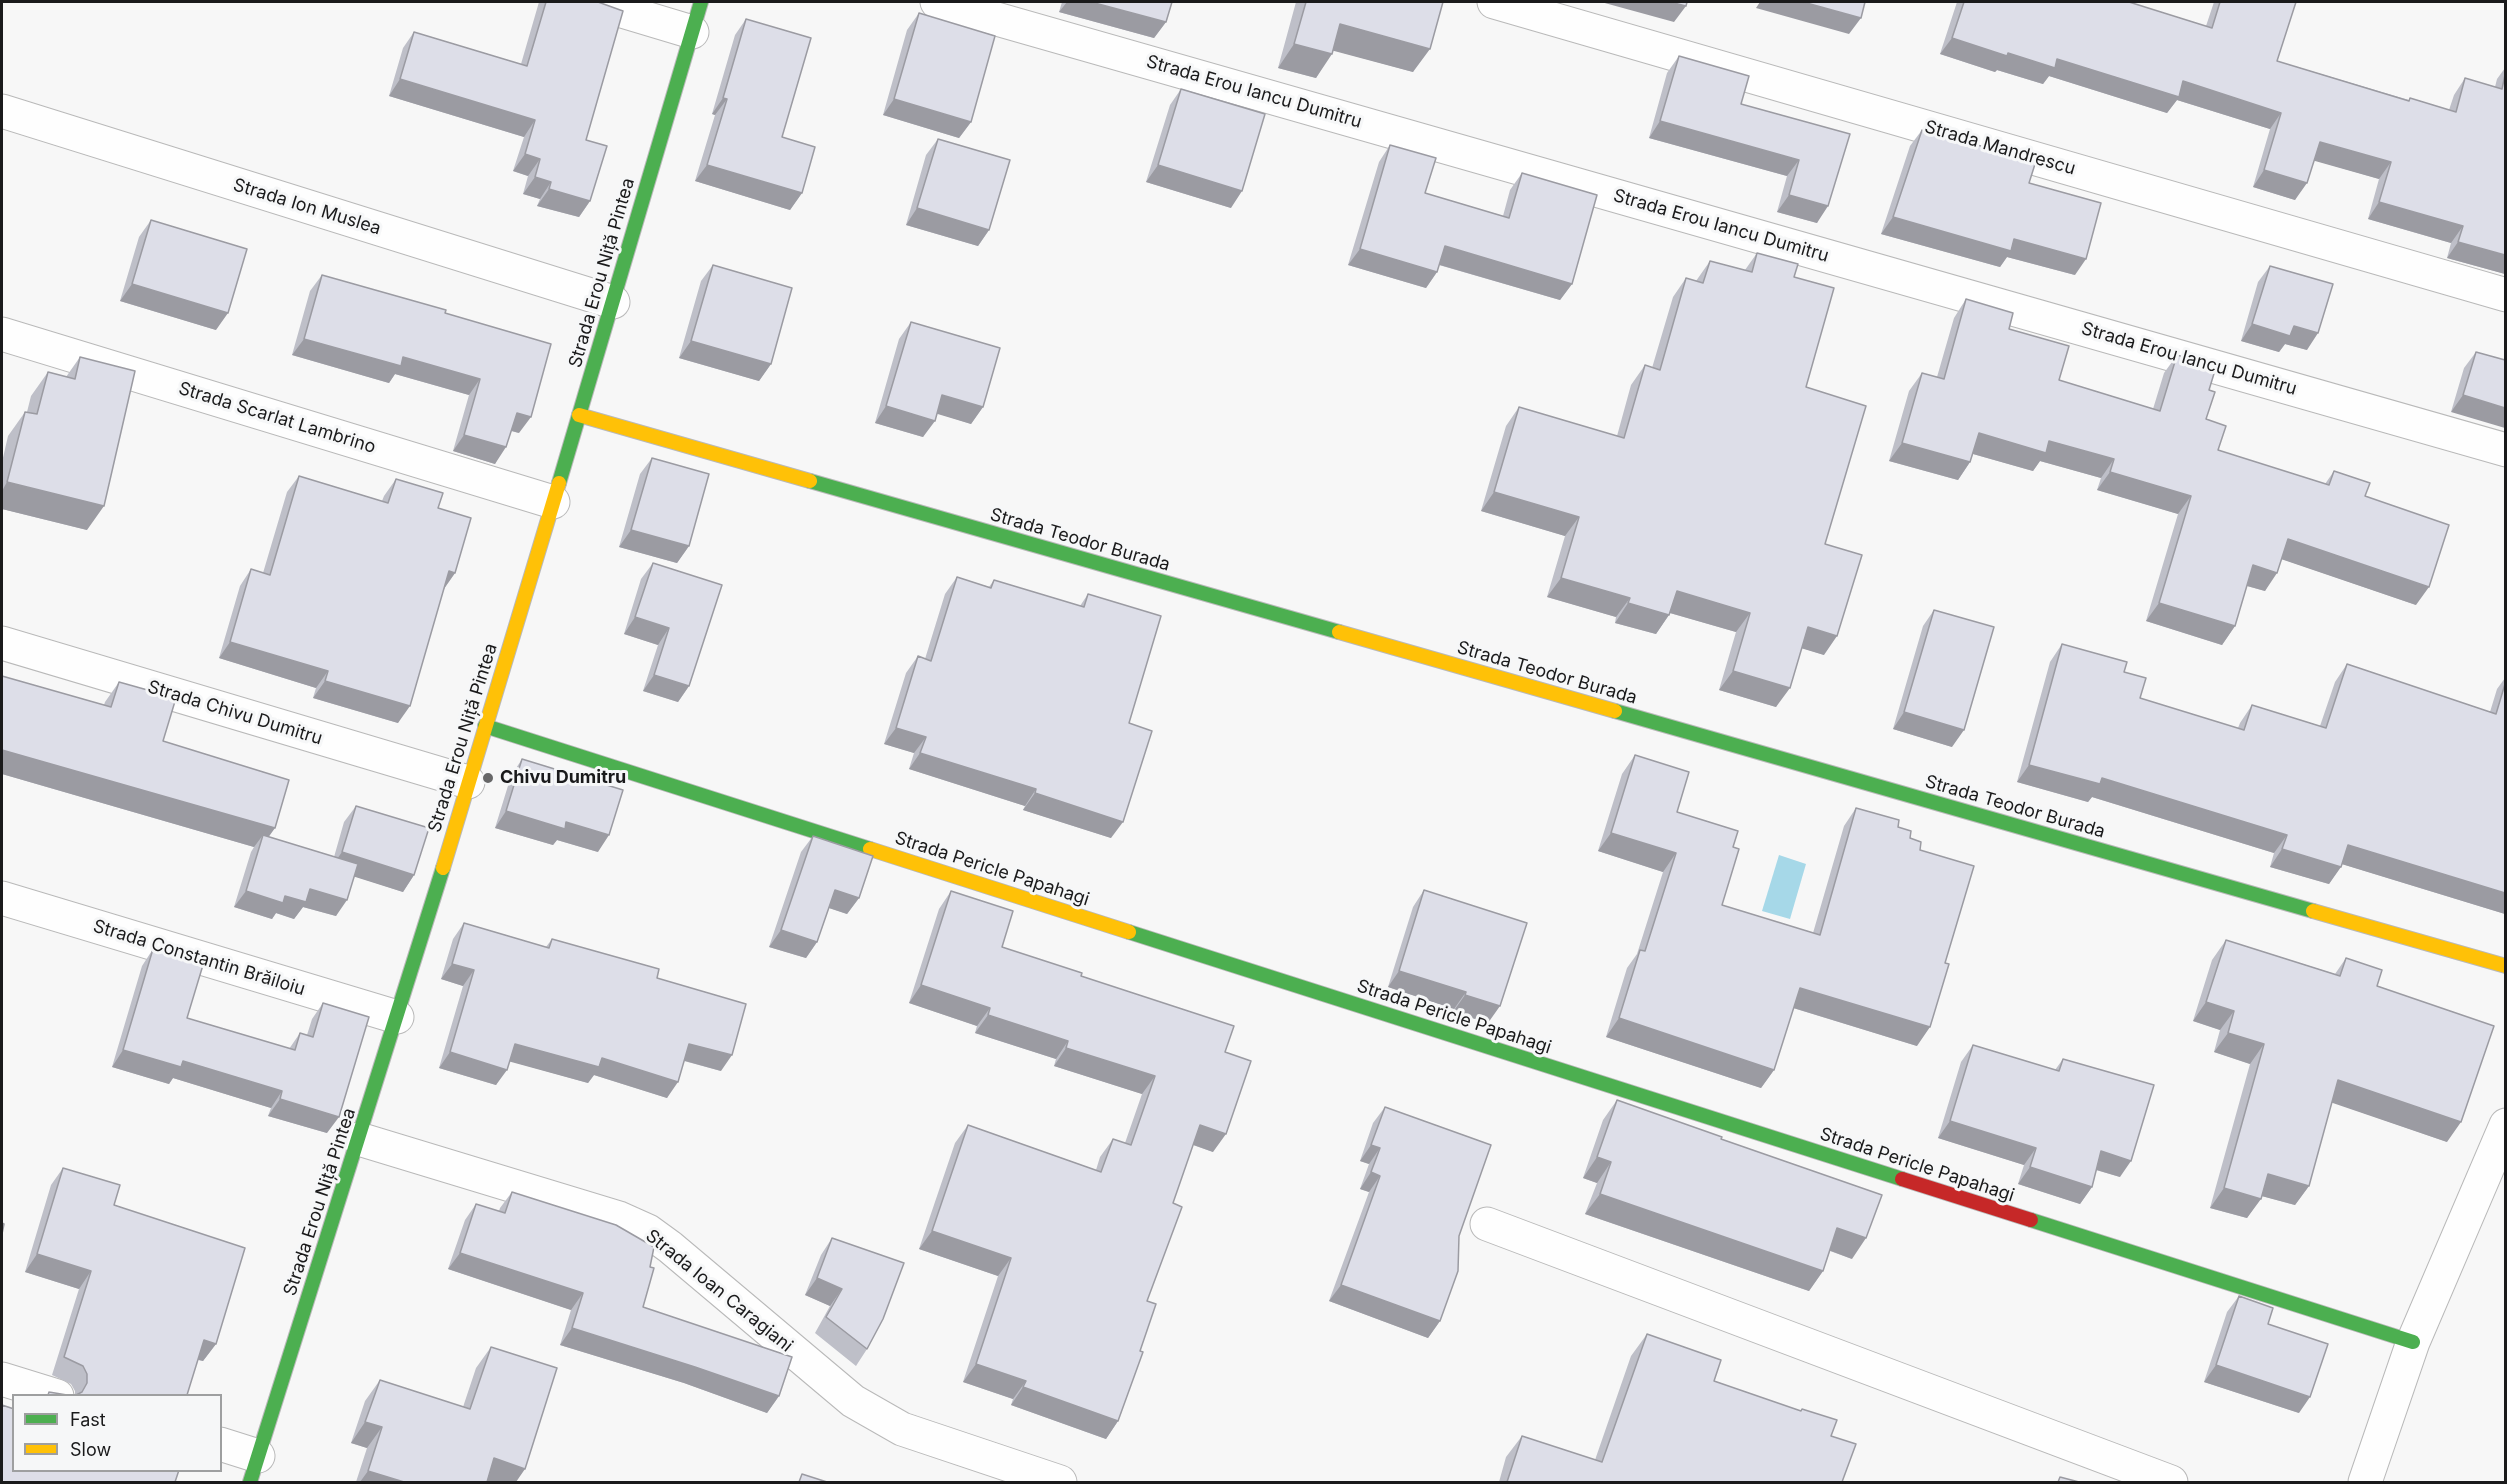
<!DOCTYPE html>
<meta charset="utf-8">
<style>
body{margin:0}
#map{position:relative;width:2507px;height:1484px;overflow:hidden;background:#f7f7f7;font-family:Inter,sans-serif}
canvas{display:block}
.frame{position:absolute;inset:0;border:3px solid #1a1a1b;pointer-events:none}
.legend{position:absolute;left:12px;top:1394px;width:210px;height:78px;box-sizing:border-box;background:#f6f7f8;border:2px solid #9e9fa0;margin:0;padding:8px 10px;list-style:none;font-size:18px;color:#1a1a1b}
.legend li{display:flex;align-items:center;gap:12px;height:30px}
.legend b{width:30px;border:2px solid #9e9fa0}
</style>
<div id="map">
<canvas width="2507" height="1484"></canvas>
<div class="frame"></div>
<ul class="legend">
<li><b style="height:8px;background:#4caf50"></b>Fast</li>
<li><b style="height:8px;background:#ffc107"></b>Slow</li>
</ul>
</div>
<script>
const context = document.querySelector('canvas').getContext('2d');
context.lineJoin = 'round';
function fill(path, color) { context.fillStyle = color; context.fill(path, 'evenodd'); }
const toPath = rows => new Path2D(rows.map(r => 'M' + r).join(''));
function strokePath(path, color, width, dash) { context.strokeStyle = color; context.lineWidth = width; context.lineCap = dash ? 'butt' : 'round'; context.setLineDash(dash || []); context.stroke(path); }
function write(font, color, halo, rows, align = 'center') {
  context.font = font + ' Inter,sans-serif'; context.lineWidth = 6; context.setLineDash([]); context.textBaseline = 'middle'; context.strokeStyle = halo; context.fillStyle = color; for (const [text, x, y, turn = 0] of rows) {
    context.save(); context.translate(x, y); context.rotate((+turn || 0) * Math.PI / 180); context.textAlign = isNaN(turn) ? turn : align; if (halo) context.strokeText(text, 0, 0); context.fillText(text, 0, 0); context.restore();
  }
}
fill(toPath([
 [1779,855,1806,864,1790,919,1762,911]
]), '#a6d8e8');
const street = toPath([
 [592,2,692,32],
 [937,2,2506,450],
 [1494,2,2506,295],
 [2,111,613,302],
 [2,334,553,502],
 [2,643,468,782],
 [2,898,397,1017],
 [359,1139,619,1218,648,1231,670,1247,853,1401,902,1429,1060,1482],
 [1487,1224,2171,1482],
 [2,1379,57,1396],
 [220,1444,258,1456],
 [2365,1482,2413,1342,2506,1125]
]);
const fast = toPath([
 [810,481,1339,632],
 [559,483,701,2],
 [1615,711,2313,911],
 [485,726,870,849],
 [1129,932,1902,1179],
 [2031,1220,2413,1342],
 [250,1482,443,868]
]);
const slow = toPath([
 [579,415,810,481],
 [1339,632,1615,711],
 [870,849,1129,932],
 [443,868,559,483],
 [2313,911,2506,966]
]);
const jam = toPath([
 [1902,1179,2031,1220]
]);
strokePath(street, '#b9b9b9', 35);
strokePath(fast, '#b9b9b9', 16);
strokePath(slow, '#b9b9b9', 16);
strokePath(jam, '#b9b9b9', 16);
strokePath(street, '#fefefe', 33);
strokePath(fast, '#4caf50', 14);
strokePath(slow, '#ffc107', 14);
strokePath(jam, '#c62828', 14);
fill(toPath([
 [539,2,598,2,586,140,590,201,579,217,537,206,540,199,523,194,528,176,513,171,524,137,389,96,403,48,414,32,521,64],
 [1062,2,1172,2,1166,22,1154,38,1059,12],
 [1296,2,1443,2,1413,72,1333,50,1316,78,1278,68],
 [1957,2,2129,2,2206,26,2214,2,2296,2,2277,61,2409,100,2410,98,2449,110,2454,95,2465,78,2495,87,2497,79,2505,68,2505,274,2447,258,2451,243,2368,219,2379,179,2314,160,2295,200,2253,187,2270,129,2177,100,2167,113,2049,76,2043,84,1997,70,1995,72,1940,54],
 [919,13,971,122,959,138,883,115,907,30],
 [746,19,782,137,802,193,790,210,695,181,715,115,712,114,735,35],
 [1679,56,1741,104,1850,134,1817,223,1777,212,1787,176,1649,138,1667,73],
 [1181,89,1231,208,1146,182,1170,105],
 [1922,130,2075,275,2007,257,2000,267,1881,234,1910,146],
 [938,139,989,230,978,246,906,225,926,155],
 [1390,145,1425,193,1503,216,1510,190,1522,173,1572,284,1560,300,1439,265,1437,272,1426,288,1348,265,1379,162],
 [151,220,216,330,120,301,139,237],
 [1757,253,1794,277,1806,387,1825,544,1824,655,1802,648,1776,707,1719,690,1736,632,1670,613,1656,634,1615,623,1616,617,1547,597,1565,536,1481,511,1506,426,1519,407,1617,436,1631,385,1645,365,1652,368,1673,297,1686,278,1696,281,1710,261,1745,270],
 [713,265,771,364,759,381,679,358,701,281],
 [2270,266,2307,350,2285,344,2279,352,2241,341,2258,282],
 [322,275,445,313,519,433,511,431,495,464,453,451,469,395,395,374,389,383,292,355,310,291],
 [1966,299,2009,329,2059,380,2153,409,2164,373,2177,355,2209,390,2206,419,2218,450,2325,484,2334,471,2365,496,2416,605,2282,559,2265,591,2247,586,2235,626,2222,645,2146,621,2178,514,2097,490,2101,478,2040,461,2033,471,1973,454,1970,462,1958,480,1889,461,1909,391,1922,373,1937,377,1954,318],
 [911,322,983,407,971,424,937,413,923,437,875,423,899,339],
 [2476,352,2505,360,2451,412,2464,368],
 [80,357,87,530,2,509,2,462,8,436,25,412,27,412,31,396,48,372,66,377],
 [652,458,689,546,677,563,619,547,640,474],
 [299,476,382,501,384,496,396,479,438,508,455,573,444,589,398,723,313,698,316,688,219,658,240,586,251,569,263,573,287,492],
 [653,563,689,686,678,702,643,691,658,645,624,634,641,579],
 [957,577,989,587,994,580,1080,606,1088,594,1129,723,1111,838,1023,810,1025,806,909,769,914,753,884,744,906,673,918,656,925,659,945,594],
 [1934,610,1952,747,1893,729,1923,626],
 [2062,644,2124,672,2140,698,2238,728,2240,723,2252,705,2320,726,2335,682,2347,664,2490,712,2497,689,2505,678,2505,914,2342,864,2329,884,2270,867,2274,853,2092,797,2088,802,2017,782,2050,662],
 [2,676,104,705,105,702,119,682,163,741,268,837,334,857,344,822,356,806,414,875,403,892,354,876,336,916,303,907,294,919,276,913,272,919,234,907,251,852,254,847,2,774],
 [1635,755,1677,812,1733,847,1722,905,1813,933,1844,826,1856,808,1898,827,1910,838,1920,850,1917,1046,1793,1008,1774,1070,1761,1088,1606,1037,1627,968,1637,954,1663,872,1598,851,1622,774],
 [522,759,598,852,557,840,553,845,495,828,511,776],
 [813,836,859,898,847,914,829,908,817,942,806,958,769,947,801,852],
 [1424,890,1488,1023,1453,1012,1454,1009,1388,987,1413,907],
 [951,891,1002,947,1081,976,1225,1052,1213,1152,1193,1145,1173,1203,1147,1301,1140,1351,1118,1421,1106,1439,1011,1405,1013,1399,963,1382,998,1276,919,1249,955,1143,968,1125,1096,1170,1100,1157,1113,1139,1125,1143,1142,1094,1054,1066,1056,1059,975,1033,977,1026,909,1003,939,909],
 [464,923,546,947,552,939,657,978,721,1071,684,1061,667,1098,594,1075,588,1083,510,1061,496,1085,439,1068,463,986,441,979,453,939],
 [2226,940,2335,974,2346,958,2377,986,2447,1142,2332,1102,2309,1186,2295,1205,2262,1196,2247,1218,2210,1208,2250,1064,2214,1052,2220,1030,2193,1021,2212,960],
 [153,949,187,1018,289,1049,300,1033,307,1035,312,1019,323,1003,327,1133,268,1116,271,1108,173,1078,169,1084,112,1067,142,966],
 [1973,1045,2055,1070,2063,1059,2120,1177,2096,1170,2092,1187,2080,1204,2018,1184,2024,1165,1938,1138,1961,1062],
 [1617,1100,1721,1139,1852,1259,1830,1251,1823,1271,1809,1291,1585,1214,1597,1183,1583,1178,1603,1120],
 [1385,1107,1459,1236,1440,1321,1428,1338,1329,1301,1369,1192,1360,1189,1369,1164,1360,1161,1373,1123],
 [63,1168,114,1205,216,1344,203,1361,198,1360,75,1395,75,1391,71,1384,52,1375,79,1289,25,1272,51,1185],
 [512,1192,650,1267,643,1307,779,1396,767,1413,684,1383,560,1345,571,1310,448,1269,465,1220,476,1204,499,1211,500,1208],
 [832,1238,867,1349,856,1366,815,1333,830,1306,805,1295,821,1255],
 [2239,1296,2268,1324,2299,1413,2204,1382,2227,1312],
 [1647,1334,1714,1381,1800,1411,1802,1409,1831,1436,1842,1482,1499,1482,1506,1457,1522,1436,1595,1460,1631,1356],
 [491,1347,487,1482,356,1482,367,1448,351,1443,365,1401,380,1380,463,1407,476,1368]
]), '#bebfc8');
fill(toPath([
 [1067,2,1091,2,1166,22,1154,38,1059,12],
 [1601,2,1670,2,1686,6,1674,22],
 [1760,2,1803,2,1861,18,1849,34,1756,8],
 [1340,24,1430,49,1413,72,1323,48],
 [1952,38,2008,53,2057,59,2183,81,2281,113,2270,129,2177,100,2167,113,2049,76,2043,84,1997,70,1995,72,1940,54],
 [1294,44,1332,54,1316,78,1278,68],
 [400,79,535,120,524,137,389,96],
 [723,98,727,99,715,115,712,114],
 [894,99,971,122,959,138,883,115],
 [1660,121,1799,160,1787,176,1649,138],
 [2320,142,2391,162,2379,179,2308,159],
 [525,154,540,159,528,176,513,171],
 [707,165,802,193,790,210,695,181],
 [1158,165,1242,191,1231,208,1146,182],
 [2264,170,2307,183,2295,200,2253,187],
 [535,177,551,182,540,199,523,194],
 [549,189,590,201,579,217,537,206],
 [1789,195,1828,206,1817,223,1777,212],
 [2379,202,2463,226,2451,243,2368,219],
 [917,208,989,230,978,246,906,225],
 [1893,217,2014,239,2086,259,2075,275,2007,257,2000,267,1881,234],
 [2458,242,2505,255,2505,274,2447,258],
 [1445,246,1572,284,1560,300,1433,263],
 [1360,249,1437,272,1426,288,1348,265],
 [132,284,228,313,216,330,120,301],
 [2252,324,2294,326,2318,333,2307,350,2285,344,2279,352,2241,341],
 [304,339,403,357,480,379,469,395,395,374,389,383,292,355],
 [691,341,771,364,759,381,679,358],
 [942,395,983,407,971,424,931,412],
 [2463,395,2505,408,2505,428,2451,412],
 [886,406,935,421,923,437,875,423],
 [517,413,531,417,519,433,505,429],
 [1979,433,2049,441,2114,459,2101,478,2040,461,2033,471,1966,452],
 [464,435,506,447,495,464,453,451],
 [1902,443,1970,462,1958,480,1889,461],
 [2110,472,2191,496,2178,514,2097,490],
 [7,482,104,506,87,530,2,509,2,491],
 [1494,492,1579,517,1565,536,1481,511],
 [631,530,689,546,677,563,619,547],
 [2288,539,2429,587,2416,605,2275,557],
 [2253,565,2277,573,2265,591,2240,584],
 [449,571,455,573,443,590],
 [1561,578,1630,598,1616,617,1547,597],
 [1677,591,1750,613,1736,632,1663,611],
 [1628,603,1669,615,1656,634,1615,623],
 [2159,603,2235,626,2222,645,2146,621],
 [635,617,669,628,658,645,624,634],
 [1808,627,1837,636,1824,655,1794,646],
 [230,642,328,671,316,688,219,658],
 [1733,671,1790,688,1776,707,1719,690],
 [654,675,689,686,678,702,643,691],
 [325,681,410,706,398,723,313,698],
 [1904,712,1964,730,1952,747,1893,729],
 [896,728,926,737,914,753,884,744],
 [2,750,37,759,275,828,260,849,263,835,254,847,2,774],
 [920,753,1036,789,1025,806,909,769],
 [2029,765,2102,778,2287,835,2274,853,2092,797,2088,802,2017,782],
 [1035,793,1123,822,1111,838,1023,810],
 [506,811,566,822,609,835,598,852,557,840,553,845,495,828],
 [1611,833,1676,853,1663,872,1598,851],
 [2348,845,2505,893,2505,914,2335,862],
 [2282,849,2341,867,2329,884,2270,867],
 [342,852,414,875,403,892,330,869],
 [310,889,347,900,336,916,303,907,294,919,276,913,272,919,234,907,246,891,285,896],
 [835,890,859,898,847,914,823,906],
 [781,930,817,942,806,958,769,947],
 [452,964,474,970,463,986,441,979],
 [1399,971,1466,992,1454,1009,1388,987],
 [921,985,990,1008,977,1026,909,1003],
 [1800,988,1930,1027,1917,1046,1787,1006],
 [1465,995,1500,1006,1488,1023,1453,1012],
 [2206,1002,2234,1011,2220,1030,2193,1021],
 [988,1015,1068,1041,1056,1059,975,1033],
 [1619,1018,1774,1070,1761,1088,1606,1037],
 [2228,1033,2264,1044,2250,1064,2214,1052],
 [515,1044,602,1058,678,1082,667,1098,594,1075,588,1083,504,1060],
 [689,1044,732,1055,721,1071,678,1059],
 [1066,1048,1155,1076,1142,1094,1054,1066],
 [123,1050,183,1061,282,1091,271,1108,173,1078,169,1084,112,1067],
 [450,1052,507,1070,496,1085,439,1068],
 [2338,1080,2461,1122,2447,1142,2324,1100],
 [280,1099,339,1117,327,1133,268,1116],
 [1950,1121,2036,1148,2024,1165,1938,1138],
 [1200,1125,1226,1134,1213,1152,1188,1143],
 [1371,1145,1380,1148,1369,1164,1360,1161],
 [2101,1151,2131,1161,2120,1177,2090,1168],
 [1597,1157,1611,1162,1597,1183,1583,1178],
 [2030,1167,2092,1187,2080,1204,2018,1184],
 [1371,1172,1380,1176,1369,1192,1360,1189],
 [2268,1174,2309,1186,2295,1205,2254,1194],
 [2224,1188,2261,1199,2247,1218,2210,1208],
 [1600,1194,1823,1271,1809,1291,1585,1214],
 [1837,1228,1866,1238,1852,1259,1823,1248],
 [932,1231,1011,1258,998,1276,919,1249],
 [460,1253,583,1293,571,1310,448,1269],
 [37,1254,91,1271,79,1289,25,1272],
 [817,1278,842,1289,830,1306,805,1295],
 [1341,1285,1440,1321,1428,1338,1329,1301],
 [572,1328,695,1367,779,1396,767,1413,684,1383,560,1345],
 [204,1340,216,1344,203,1361,192,1358],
 [976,1364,1026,1381,1013,1399,963,1382],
 [2216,1365,2310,1397,2299,1413,2204,1382],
 [1023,1387,1118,1421,1106,1439,1011,1405],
 [365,1422,382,1427,367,1448,351,1443],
 [494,1458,525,1469,516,1482,489,1482,480,1480],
 [368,1471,404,1482,360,1482]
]), '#9b9ba2');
const building = toPath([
 [546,2,598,2,623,11,586,140,607,146,590,201,549,189,551,182,535,177,540,159,525,154,535,120,400,79,414,32,527,66,546,2],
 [1091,2,1172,2,1166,22,1091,2],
 [1306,2,1443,2,1430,49,1340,24,1332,54,1294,44,1306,2],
 [1670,2,1687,2,1686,6,1670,2],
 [1803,2,1865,2,1861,18,1803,2],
 [1964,2,2129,2,2212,28,2220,2,2296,2,2277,61,2409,101,2410,98,2456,112,2465,78,2502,89,2505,75,2505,255,2458,242,2463,226,2379,202,2391,162,2320,142,2307,183,2264,170,2281,113,2183,81,2179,97,2057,59,2055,68,2008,53,2007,56,1952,38,1964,2],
 [919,13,995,36,971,122,894,99,919,13],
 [746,19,811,38,782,137,815,147,802,193,707,165,727,99,723,98,746,19],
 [1679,56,1749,76,1741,104,1850,134,1828,206,1789,195,1799,160,1660,121,1679,56],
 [1181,89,1265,114,1242,191,1158,165,1181,89],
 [1922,130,2036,161,2029,183,2101,203,2086,259,2014,239,2011,251,1893,217,1922,130],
 [938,139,1010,160,989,230,917,208,938,139],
 [1390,145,1436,158,1425,193,1509,218,1522,173,1597,195,1572,284,1445,246,1437,272,1360,249,1390,145],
 [151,220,247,249,228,313,132,284,151,220],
 [1757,253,1798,264,1794,277,1834,288,1806,387,1866,406,1825,544,1862,555,1837,636,1808,627,1790,688,1733,671,1750,613,1677,591,1669,615,1628,603,1630,598,1561,578,1579,517,1494,492,1519,407,1624,438,1645,365,1660,370,1686,278,1703,283,1710,261,1752,272,1757,253],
 [713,265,792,288,771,364,691,341,713,265],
 [2270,266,2333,284,2318,333,2294,326,2290,336,2252,324,2270,266],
 [322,275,446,310,445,313,551,344,531,417,517,413,506,447,464,435,480,379,403,357,401,366,304,339,322,275],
 [1966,299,2013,313,2009,329,2069,346,2059,380,2160,411,2177,355,2216,367,2209,390,2215,392,2206,419,2226,426,2218,450,2329,485,2334,471,2370,483,2365,496,2449,525,2429,587,2288,539,2277,573,2253,565,2235,626,2159,603,2191,496,2110,472,2114,459,2049,441,2046,453,1979,433,1970,462,1902,443,1922,373,1944,379,1966,299],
 [911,322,1000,348,983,407,942,395,935,421,886,406,911,322],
 [2476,352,2505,360,2505,408,2463,395,2476,352],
 [80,357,135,371,104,506,7,482,25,412,37,414,48,372,75,379,80,357],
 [652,458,709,474,689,546,631,530,652,458],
 [299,476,388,503,396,479,443,493,438,508,471,518,455,573,449,571,410,706,325,681,328,671,230,642,251,569,270,575,299,476],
 [653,563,722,585,689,686,654,675,669,628,635,617,653,563],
 [957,577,991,588,994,580,1084,607,1088,594,1161,616,1129,723,1152,731,1123,822,1035,793,1036,789,920,753,926,737,896,728,918,656,931,661,957,577],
 [1934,610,1994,627,1964,730,1904,712,1934,610],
 [2062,644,2127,662,2124,672,2146,678,2140,698,2244,730,2252,705,2326,728,2347,664,2496,714,2505,684,2505,893,2348,845,2341,867,2282,849,2287,835,2102,778,2100,784,2029,765,2062,644],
 [2,676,111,707,119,682,176,698,163,741,289,780,275,828,2,750,2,676],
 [1635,755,1689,772,1677,812,1738,831,1733,847,1739,849,1722,905,1820,935,1856,808,1899,820,1898,827,1911,831,1910,838,1921,842,1920,850,1974,866,1945,963,1949,964,1930,1027,1800,988,1774,1070,1619,1018,1640,950,1645,951,1676,853,1611,833,1635,755],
 [522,759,623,790,609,835,566,822,565,829,506,811,522,759],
 [356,806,429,828,414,875,342,852,356,806],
 [263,835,358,864,347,900,310,889,306,902,285,896,283,903,246,891,263,835],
 [813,836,873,856,859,898,835,890,817,942,781,930,813,836],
 [1424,890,1527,923,1500,1006,1465,995,1466,992,1399,971,1424,890],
 [951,891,1013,911,1002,947,1082,973,1081,976,1234,1026,1225,1052,1251,1061,1226,1134,1200,1125,1173,1203,1182,1207,1147,1301,1156,1304,1140,1351,1143,1352,1118,1421,1023,1387,1026,1381,976,1364,1011,1258,932,1231,968,1125,1101,1172,1113,1139,1131,1145,1155,1076,1066,1048,1068,1041,988,1015,990,1008,921,985,951,891],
 [464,923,549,948,552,939,659,969,657,978,746,1004,732,1055,689,1044,678,1082,602,1058,599,1067,515,1044,507,1070,450,1052,474,970,452,964,464,923],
 [2226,940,2340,976,2346,958,2382,970,2377,986,2494,1026,2461,1122,2338,1080,2309,1186,2268,1174,2261,1199,2224,1188,2264,1044,2228,1033,2234,1011,2206,1002,2226,940],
 [153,949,203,965,187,1018,295,1050,300,1033,313,1037,323,1003,369,1017,339,1117,280,1099,282,1091,183,1061,181,1067,123,1050,153,949],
 [1973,1045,2059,1071,2063,1059,2154,1085,2131,1161,2101,1151,2092,1187,2030,1167,2036,1148,1950,1121,1973,1045],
 [1617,1100,1722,1137,1721,1139,1882,1195,1866,1238,1837,1228,1823,1271,1600,1194,1611,1162,1597,1157,1617,1100],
 [1385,1107,1491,1145,1459,1236,1458,1271,1440,1321,1341,1285,1380,1176,1371,1172,1380,1148,1371,1145,1385,1107],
 [63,1168,120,1185,114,1205,245,1248,216,1344,204,1340,187,1395,76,1395,82,1392,87,1383,87,1374,83,1366,64,1357,91,1271,37,1254,63,1168],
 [512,1192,616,1225,654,1247,650,1267,654,1268,643,1307,792,1357,779,1396,695,1367,572,1328,583,1293,460,1253,476,1204,505,1213,512,1192],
 [2,1223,4,1224,2,1234,2,1223],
 [832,1238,904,1263,883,1319,867,1349,826,1317,842,1289,817,1278,832,1238],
 [2239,1296,2273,1308,2268,1324,2328,1344,2310,1397,2216,1365,2239,1296],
 [1647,1334,1721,1360,1714,1381,1801,1411,1802,1409,1837,1420,1831,1436,1856,1444,1842,1482,1507,1482,1522,1436,1602,1462,1647,1334],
 [491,1347,557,1368,525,1469,494,1458,487,1482,404,1482,368,1471,382,1427,365,1422,380,1380,470,1409,491,1347],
 [49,1392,67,1395,48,1395,49,1392],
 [2,1405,14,1409,14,1470,179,1470,175,1482,2,1482,2,1405],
 [802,1474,827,1482,799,1482,802,1474],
 [2060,1477,2079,1482,2058,1482,2060,1477]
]);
fill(building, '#dddee8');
strokePath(building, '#9b9ba2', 1.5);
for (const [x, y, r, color] of [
 [488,778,6,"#676768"]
]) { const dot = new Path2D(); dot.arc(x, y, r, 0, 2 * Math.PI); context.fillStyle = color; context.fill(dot); strokePath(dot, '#f6f7f8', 2); }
write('18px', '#1a1a1b', '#f6f7f8', [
 ["Strada Erou Iancu Dumitru",1254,92,16],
 ["Strada Mandrescu",2000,148,16],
 ["Strada Ion Muslea",307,207,17],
 ["Strada Erou Iancu Dumitru",1721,226,16],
 ["Strada Erou Niță Pintea",602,273,-74],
 ["Strada Erou Iancu Dumitru",2189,359,16],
 ["Strada Scarlat Lambrino",277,418,17],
 ["Strada Teodor Burada",1080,540,16],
 ["Strada Teodor Burada",1547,673,16],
 ["Strada Chivu Dumitru",235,713,17],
 ["Strada Erou Niță Pintea",463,738,-73],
 ["Strada Teodor Burada",2015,807,16],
 ["Strada Pericle Papahagi",992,869,18],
 ["Strada Constantin Brăiloiu",199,958,17],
 ["Strada Pericle Papahagi",1454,1017,18],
 ["Strada Pericle Papahagi",1917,1165,18],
 ["Strada Erou Niță Pintea",320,1202,-72],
 ["Strada Ioan Caragiani",719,1291,39]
]);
write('bold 18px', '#1a1a1b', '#f6f7f8', [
 ["Chivu Dumitru",500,778]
], 'left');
</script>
